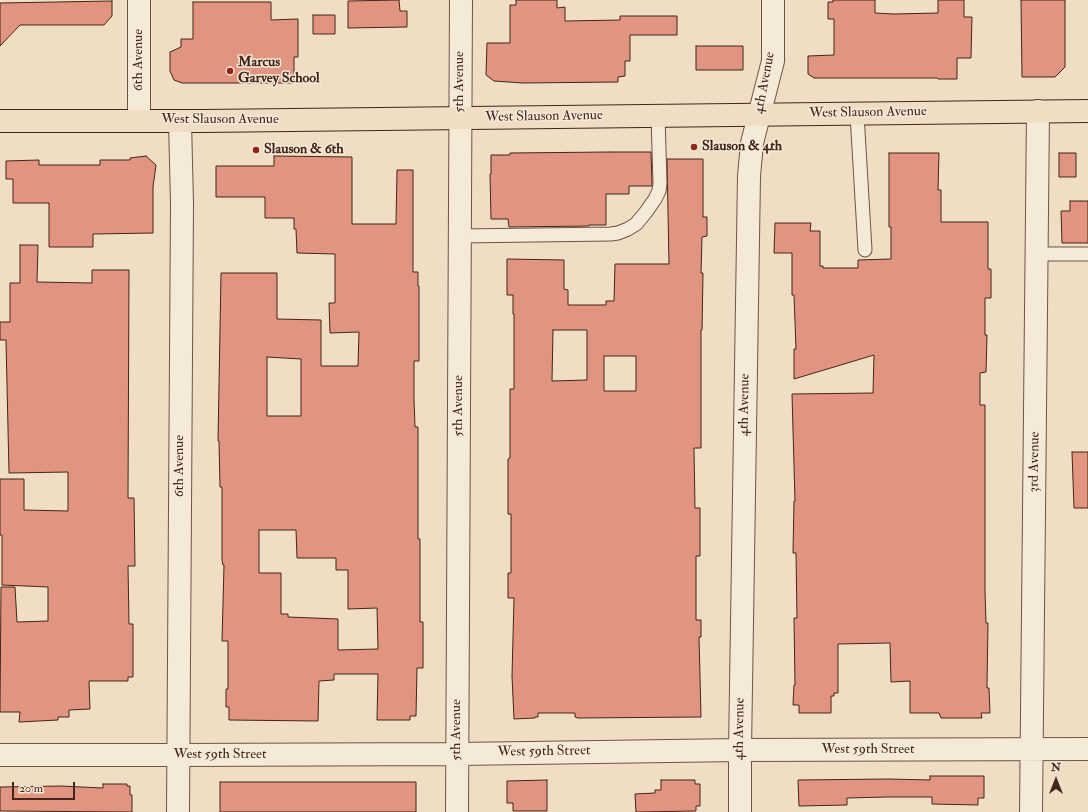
<!DOCTYPE html>
<style>
body{margin:0}
#map{position:relative;width:1088px;height:812px;overflow:hidden;background:#efdec3;font-family:"IM FELL Double Pica",serif}
canvas{display:block}
.north{position:absolute;left:1036px;top:760px;width:40px;height:40px;-webkit-text-stroke:3px #f5ead8;paint-order:stroke;rotate:0deg;font-size:11px;font-weight:700;line-height:16px;text-align:center;color:#442519}
.north::after{content:'';display:block;margin:auto;width:14px;height:18px;background:#442519;clip-path:polygon(50% 0,100% 100%,50% 72%,0 100%)}
.scale{position:absolute;left:12px;top:782px;width:63px;height:18px;box-sizing:border-box;border:2px solid #442519;border-top:0;padding-left:5px;font-size:12px;line-height:14px;white-space:nowrap;color:#442519;-webkit-text-stroke:3px #f5ead8;paint-order:stroke}
</style>
<div id="map">
<canvas width="1088" height="812"></canvas>
<div class="north">N</div>
<div class="scale">20 m</div>
</div>
<script>
const context = document.querySelector('canvas').getContext('2d');
context.lineJoin = 'round';
function fill(path, color) { context.fillStyle = color; context.fill(path, 'evenodd'); }
const toPath = rows => new Path2D(rows.map(r => 'M' + r).join(''));
function strokePath(path, color, width, dash) { context.strokeStyle = color; context.lineWidth = width; context.lineCap = dash ? 'butt' : 'round'; context.setLineDash(dash || []); context.stroke(path); }
function write(font, color, halo, rows, align = 'center') {
  context.font = font + ' "IM FELL Double Pica",serif'; context.lineWidth = 3; context.setLineDash([]); context.textBaseline = 'middle'; context.strokeStyle = halo; context.fillStyle = color; for (const [text, x, y, turn = 0] of rows) {
    context.save(); context.translate(x, y); context.rotate((+turn || 0) * Math.PI / 180); context.textAlign = isNaN(turn) ? turn : align; if (halo) context.strokeText(text, 0, 0); context.fillText(text, 0, 0); context.restore();
  }
}
const building = toPath([
 [399,0,400,11,407,11,407,27,348,28,348,1,399,0],
 [516,0,557,0,557,8,565,7,565,21,620,20,620,16,677,16,677,35,630,35,630,61,625,61,625,76,618,77,618,82,523,83,494,81,486,75,487,43,510,43,510,5,516,5,516,0],
 [833,0,875,0,875,13,894,14,938,13,938,0,964,0,964,17,972,17,971,58,957,58,957,79,938,79,937,78,814,78,808,74,808,56,834,55,834,19,828,19,828,2,833,2,833,0],
 [1021,0,1065,0,1065,67,1055,77,1022,77,1021,0],
 [112,1,112,16,104,25,20,25,0,46,0,3,112,1],
 [193,2,271,2,271,20,298,19,298,57,294,57,294,83,182,83,174,80,170,71,170,52,181,47,181,39,193,39,193,2],
 [313,15,335,15,335,34,313,34,313,15],
 [696,46,743,46,743,70,696,70,696,46],
 [610,152,651,152,652,183,652,186,629,186,629,194,606,194,606,225,589,225,589,226,509,227,508,219,491,219,490,174,491,174,491,155,510,155,510,153,610,152],
 [889,153,939,153,938,190,941,190,941,222,988,222,988,269,991,269,991,298,985,298,985,335,987,335,986,372,980,373,980,405,985,405,985,590,986,623,988,623,987,688,989,688,990,713,981,713,982,718,941,718,939,713,910,713,910,681,891,682,890,643,838,644,838,693,834,693,834,696,831,696,831,713,799,713,799,705,793,705,794,685,795,685,794,618,797,618,796,553,793,553,794,501,795,501,792,394,873,393,874,355,794,379,794,349,796,349,794,295,792,295,792,253,774,253,775,223,811,223,810,231,820,231,820,266,823,266,823,268,858,268,858,260,891,259,891,227,889,227,889,153],
 [1059,153,1076,153,1076,177,1059,177,1059,153],
 [146,156,156,165,153,187,153,233,93,234,93,247,49,247,49,203,13,203,13,179,6,179,6,161,39,160,39,165,100,165,100,160,130,160,130,158,146,156],
 [274,156,352,157,352,224,396,224,397,170,413,170,413,272,418,272,418,286,419,286,419,361,414,361,414,399,415,427,418,427,418,539,420,539,420,622,423,622,423,668,417,668,416,716,410,716,410,720,377,720,378,674,334,674,334,680,319,681,318,721,229,720,229,707,226,707,226,689,228,689,228,641,222,641,224,565,223,565,222,560,222,487,220,487,219,441,218,441,221,273,277,273,277,319,321,320,321,366,358,366,359,332,330,333,329,303,335,303,335,254,297,253,296,229,294,229,294,218,265,218,265,197,216,197,216,166,274,166,274,156],
 [267,357,301,359,301,416,267,416,267,357],
 [259,530,296,530,297,558,336,558,336,570,348,570,348,609,377,608,378,649,338,650,338,619,288,617,288,614,281,614,281,573,259,573,259,530],
 [667,159,703,159,703,217,707,217,707,236,702,237,701,273,703,273,702,330,701,330,701,448,694,448,695,508,700,508,700,556,696,556,696,620,701,620,701,637,699,637,701,717,578,718,575,717,575,713,538,713,538,717,535,717,535,718,514,719,512,676,514,598,508,598,508,573,511,573,511,514,508,514,508,459,510,458,510,389,514,389,514,314,513,314,513,295,507,295,507,259,564,260,564,289,568,290,568,305,606,305,606,301,614,301,615,264,669,264,667,159],
 [553,330,587,330,587,380,552,381,553,330],
 [604,356,636,356,636,391,604,391,604,356],
 [1070,201,1088,201,1088,243,1062,243,1061,211,1070,211,1070,201],
 [20,245,38,245,37,282,92,283,92,270,129,270,128,498,134,498,135,566,128,566,129,624,133,624,133,677,128,677,128,681,89,681,90,709,69,710,69,717,58,717,58,720,19,722,20,712,0,712,1,587,15,587,17,622,48,621,48,587,2,585,2,535,0,535,0,479,24,479,24,510,68,511,68,472,9,473,6,340,0,340,0,322,10,322,10,283,20,283,20,245],
 [1072,452,1088,452,1088,508,1074,508,1072,452],
 [930,776,984,776,984,798,978,798,978,805,932,804,932,797,887,797,847,798,847,805,799,806,798,780,889,779,930,780,930,776],
 [547,780,547,811,513,811,513,803,507,803,507,781,547,780],
 [661,780,695,780,695,784,700,784,700,806,696,806,696,811,636,812,635,794,655,793,655,790,661,790,661,780],
 [220,782,416,782,416,812,220,812,220,782],
 [103,784,127,784,127,786,130,786,130,795,132,795,132,812,0,811,0,787,61,786,103,788,103,784]
]);
fill(building, '#e19580');
strokePath(building, '#442519', 1);
const service = toPath([
 [857,114,865,250],
 [460,236,611,234,618,233,628,229,636,224,646,212,655,199,659,191,660,183,658,116],
 [1036,254,1088,254]
]);
const minor = toPath([
 [139,121,139,0],
 [0,755,178,755,457,754,740,750,1088,749],
 [178,812,182,204,180,121],
 [457,812,461,0],
 [740,812,740,750,749,176,752,143,773,61,773,0],
 [1031,812,1038,111]
]);
const primary = toPath([
 [0,121,203,121,1088,111]
]);
strokePath(service, '#6f5344', 15);
strokePath(minor, '#6f5344', 24);
strokePath(primary, '#442519', 24);
strokePath(service, '#f5ead8', 13);
strokePath(minor, '#f5ead8', 22);
strokePath(primary, '#efdec3', 22);
for (const [x, y, r, color] of [
 [230,71,4,"#8f2418"],
 [694,147,4,"#8f2418"],
 [256,150,4,"#8f2418"]
]) { const dot = new Path2D(); dot.arc(x, y, r, 0, 2 * Math.PI); context.fillStyle = color; context.fill(dot); strokePath(dot, '#f5ead8', 1.5); }
write('14px', '#442519', '#f5ead8', [
 ["6th Avenue",139,60,-90],
 ["5th Avenue",460,82,-90],
 ["4th Avenue",765,83,-79],
 ["West Slauson Avenue",868,113,-1],
 ["West Slauson Avenue",544,117,-1],
 ["West Slauson Avenue",220,120],
 ["4th Avenue",745,405,-89],
 ["5th Avenue",459,406,-90],
 ["3rd Avenue",1035,462,-89],
 ["6th Avenue",180,466,-90],
 ["4th Avenue",740,729,-89],
 ["5th Avenue",457,730,-90],
 ["West 59th Street",868,750],
 ["West 59th Street",544,752,-1],
 ["West 59th Street",220,755]
]);
write('bold 14px', '#442519', '#f5ead8', [
 ["Marcus",238,63],
 ["Garvey School",238,79],
 ["Slauson & 4th",702,147],
 ["Slauson & 6th",264,150]
], 'left');
</script>
